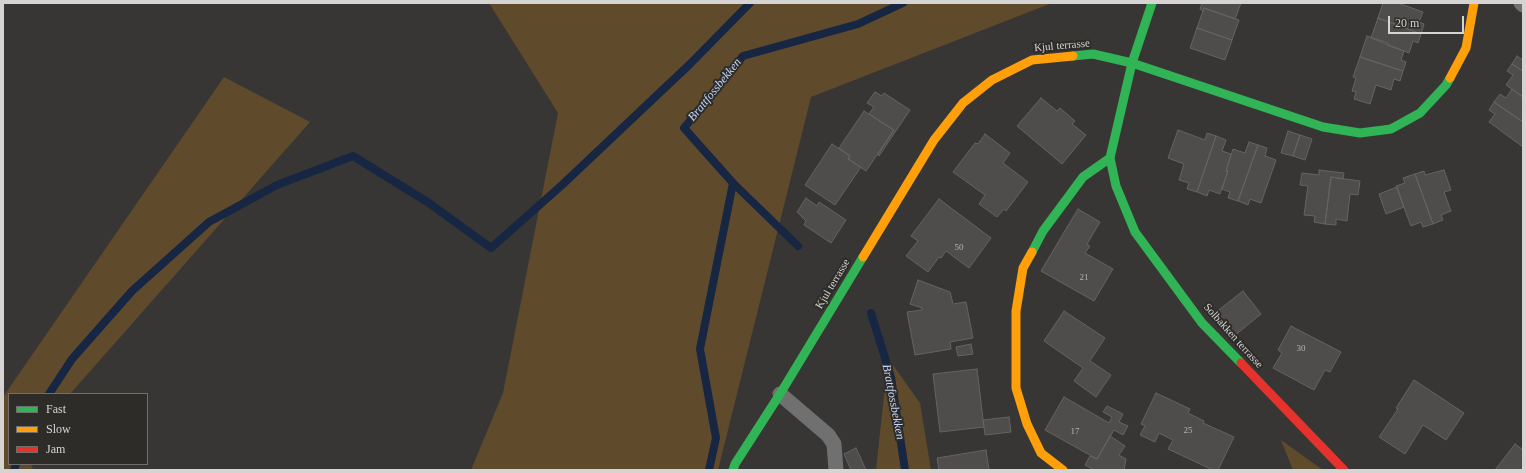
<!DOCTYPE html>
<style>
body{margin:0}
#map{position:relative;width:1526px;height:473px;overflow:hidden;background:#373634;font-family:Georgia,serif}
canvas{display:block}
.frame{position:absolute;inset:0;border:4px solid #d5d4d3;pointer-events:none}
.legend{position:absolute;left:8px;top:393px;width:140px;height:72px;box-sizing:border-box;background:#2e2c29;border:1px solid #716f6d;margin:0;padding:5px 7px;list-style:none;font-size:12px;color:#d5d4d3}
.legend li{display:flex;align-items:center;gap:8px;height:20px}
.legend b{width:20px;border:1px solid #716f6d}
.scale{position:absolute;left:1388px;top:16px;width:76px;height:18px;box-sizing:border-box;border:2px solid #d5d4d3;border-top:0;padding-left:5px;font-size:12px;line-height:14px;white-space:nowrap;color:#d5d4d3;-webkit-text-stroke:3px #2e2c29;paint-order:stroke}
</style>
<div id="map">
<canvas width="1526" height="473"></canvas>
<div class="frame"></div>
<ul class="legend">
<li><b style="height:5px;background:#30b455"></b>Fast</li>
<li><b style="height:5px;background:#ff9f0a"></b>Slow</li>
<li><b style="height:5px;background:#e5322d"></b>Jam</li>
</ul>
<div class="scale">20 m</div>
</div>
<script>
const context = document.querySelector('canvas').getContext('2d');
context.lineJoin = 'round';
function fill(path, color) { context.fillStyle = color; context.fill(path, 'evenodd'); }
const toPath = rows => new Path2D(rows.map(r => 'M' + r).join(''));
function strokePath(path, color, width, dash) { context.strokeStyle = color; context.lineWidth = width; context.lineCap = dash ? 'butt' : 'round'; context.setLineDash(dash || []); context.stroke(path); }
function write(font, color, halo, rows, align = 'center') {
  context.font = font + ' Georgia,serif'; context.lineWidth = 4; context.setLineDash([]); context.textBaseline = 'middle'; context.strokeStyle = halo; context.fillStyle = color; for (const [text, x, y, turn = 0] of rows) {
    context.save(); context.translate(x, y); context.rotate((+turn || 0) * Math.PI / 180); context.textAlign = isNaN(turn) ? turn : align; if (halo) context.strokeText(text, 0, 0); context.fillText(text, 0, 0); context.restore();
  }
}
fill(toPath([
 [489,3,1052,3,811,97,718,470,471,470,503,393,558,113],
 [224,77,310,122,70,394,9,394,9,464,31,464,33,470,3,470,3,397],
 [888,358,920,403,931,470,876,470],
 [1281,440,1323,470,1293,470]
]), '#5f4b2c');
strokePath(toPath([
 [798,246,733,183,684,128,743,56,858,24,903,3],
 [871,313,891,377,905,470],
 [49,394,72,359,132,291,209,222,277,185,353,156,429,203,491,248,562,185,690,64,750,3],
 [14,470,16,464],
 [709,470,716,438,700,349,733,183]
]), '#172643', 8);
const building = toPath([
 [1202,3,1241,3,1235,19,1204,8,1203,11,1200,9,1202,3],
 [1383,3,1398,3,1423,12,1419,22,1424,24,1421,34,1378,18,1383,3],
 [1204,8,1239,20,1232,40,1197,28,1204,8],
 [1378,18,1421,34,1418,43,1413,41,1409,53,1371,38,1378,18],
 [1197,28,1232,40,1225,60,1190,48,1197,28],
 [1367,36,1388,43,1387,45,1404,51,1401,60,1406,62,1403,71,1360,57,1367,36],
 [1517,56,1523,60,1523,71,1512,64,1517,56],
 [1360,57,1403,71,1400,81,1394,79,1391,90,1376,85,1370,104,1354,99,1356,92,1352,91,1356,78,1353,77,1360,57],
 [1512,64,1523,71,1523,97,1506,85,1513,75,1507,71,1512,64],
 [1512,89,1523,97,1523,122,1494,102,1500,94,1506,98,1512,89],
 [875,92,882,96,884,93,910,110,879,156,878,154,894,130,869,114,874,107,867,103,875,92],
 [1041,98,1057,111,1060,108,1075,121,1072,124,1086,135,1062,164,1017,126,1041,98],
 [1494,102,1523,122,1523,147,1489,122,1495,114,1489,110,1494,102],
 [864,111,894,130,866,171,848,159,850,156,839,148,864,111],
 [1178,130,1205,140,1207,133,1216,136,1197,192,1187,189,1189,183,1179,180,1184,164,1168,158,1178,130],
 [1288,131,1300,135,1293,156,1281,153,1288,131],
 [985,134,1010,153,1003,163,1028,182,1006,211,1004,209,997,217,979,204,985,195,953,172,975,143,978,144,985,134],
 [1300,135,1312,139,1305,160,1293,156,1300,135],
 [1216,136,1226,140,1222,151,1231,154,1226,171,1228,171,1220,194,1209,190,1207,196,1197,192,1216,136],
 [1249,142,1258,145,1238,201,1228,198,1230,192,1222,189,1228,171,1226,171,1233,149,1245,153,1249,142],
 [832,144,850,156,848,159,861,167,835,205,805,185,832,144],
 [1258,145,1267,148,1265,156,1276,160,1261,203,1250,199,1248,205,1238,201,1258,145],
 [1319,170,1344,173,1343,179,1331,177,1325,224,1314,222,1315,216,1304,215,1308,186,1300,185,1302,173,1319,175,1319,170],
 [1444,170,1451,190,1444,192,1451,211,1441,215,1443,220,1433,224,1415,174,1424,171,1425,175,1444,170],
 [1415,174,1433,224,1423,227,1421,222,1411,226,1396,186,1405,183,1403,178,1415,174],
 [1331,177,1360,181,1358,195,1350,194,1347,221,1336,219,1336,225,1325,224,1331,177],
 [1397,187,1404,207,1386,214,1379,194,1397,187],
 [806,198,817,206,819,202,846,220,831,243,804,225,806,221,797,212,806,198],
 [939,199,991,238,969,268,946,251,941,258,939,257,928,272,906,256,918,241,911,236,939,199],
 [1078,209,1100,222,1087,244,1090,246,1085,253,1113,269,1094,301,1041,271,1078,209],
 [918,280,950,292,953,304,966,302,973,338,950,342,951,349,915,355,907,312,922,310,922,308,910,304,918,280],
 [1243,291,1261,314,1234,336,1215,313,1243,291],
 [1064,311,1105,338,1090,361,1111,375,1096,397,1074,381,1083,368,1044,341,1064,311],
 [1291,326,1341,352,1330,372,1325,370,1314,390,1273,368,1282,353,1278,350,1291,326],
 [971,344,973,354,958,356,956,347,971,344],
 [977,369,984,427,940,432,933,374,977,369],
 [1414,380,1464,413,1446,440,1423,425,1405,454,1379,437,1398,409,1396,408,1414,380],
 [1156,393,1190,409,1188,413,1204,421,1203,423,1234,437,1218,470,1213,470,1168,449,1173,440,1159,433,1155,442,1140,435,1145,426,1141,424,1156,393],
 [1064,397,1109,423,1112,417,1103,412,1107,406,1123,414,1119,422,1128,426,1123,435,1114,430,1097,459,1045,430,1064,397],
 [1009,417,1011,432,985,435,983,420,1009,417],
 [1110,436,1125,446,1119,455,1126,459,1124,470,1094,470,1085,465,1090,456,1097,459,1110,436],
 [1515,444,1523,450,1523,470,1495,470,1515,444],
 [856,448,866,470,851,470,844,454,856,448],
 [986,450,989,470,939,470,937,458,986,450]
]);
fill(building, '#4e4d4c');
strokePath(building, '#646462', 1);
strokePath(toPath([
 [1521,3,1523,5],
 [780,394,828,435,834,444,836,470]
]), '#707070', 15);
strokePath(toPath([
 [1152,3,1132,63,1110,158,1116,186,1135,232,1202,323,1241,363],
 [1073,56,1093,54,1132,63,1323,127,1360,133,1391,129,1420,113,1446,85,1450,78],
 [1032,252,1043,231,1083,177,1110,158],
 [733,470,735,464,780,394,863,257]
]), '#30b455', 9);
strokePath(toPath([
 [1450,78,1466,48,1474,3],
 [1032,252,1023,268,1016,311,1016,388,1027,424,1041,453,1063,470],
 [863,257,934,140,963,103,992,80,1032,60,1073,56]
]), '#ff9f0a', 9);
strokePath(toPath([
 [1241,363,1344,470]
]), '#e5322d', 9);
write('9px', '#b3b2b1', null, [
 ["50",959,248],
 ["21",1084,278],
 ["30",1301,349],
 ["25",1188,431],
 ["17",1075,432]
]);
write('11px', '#d5d4d3', '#2e2c29', [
 ["Kjul terrasse",1062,46,-5],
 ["Kjul terrasse",833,284,-59],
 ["Solbakken terrasse",1233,336,48]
]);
write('italic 12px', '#c3d7fd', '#2e2c29', [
 ["Brattfossbekken",715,90,-51],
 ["Brattfossbekken",893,402,79]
]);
</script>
